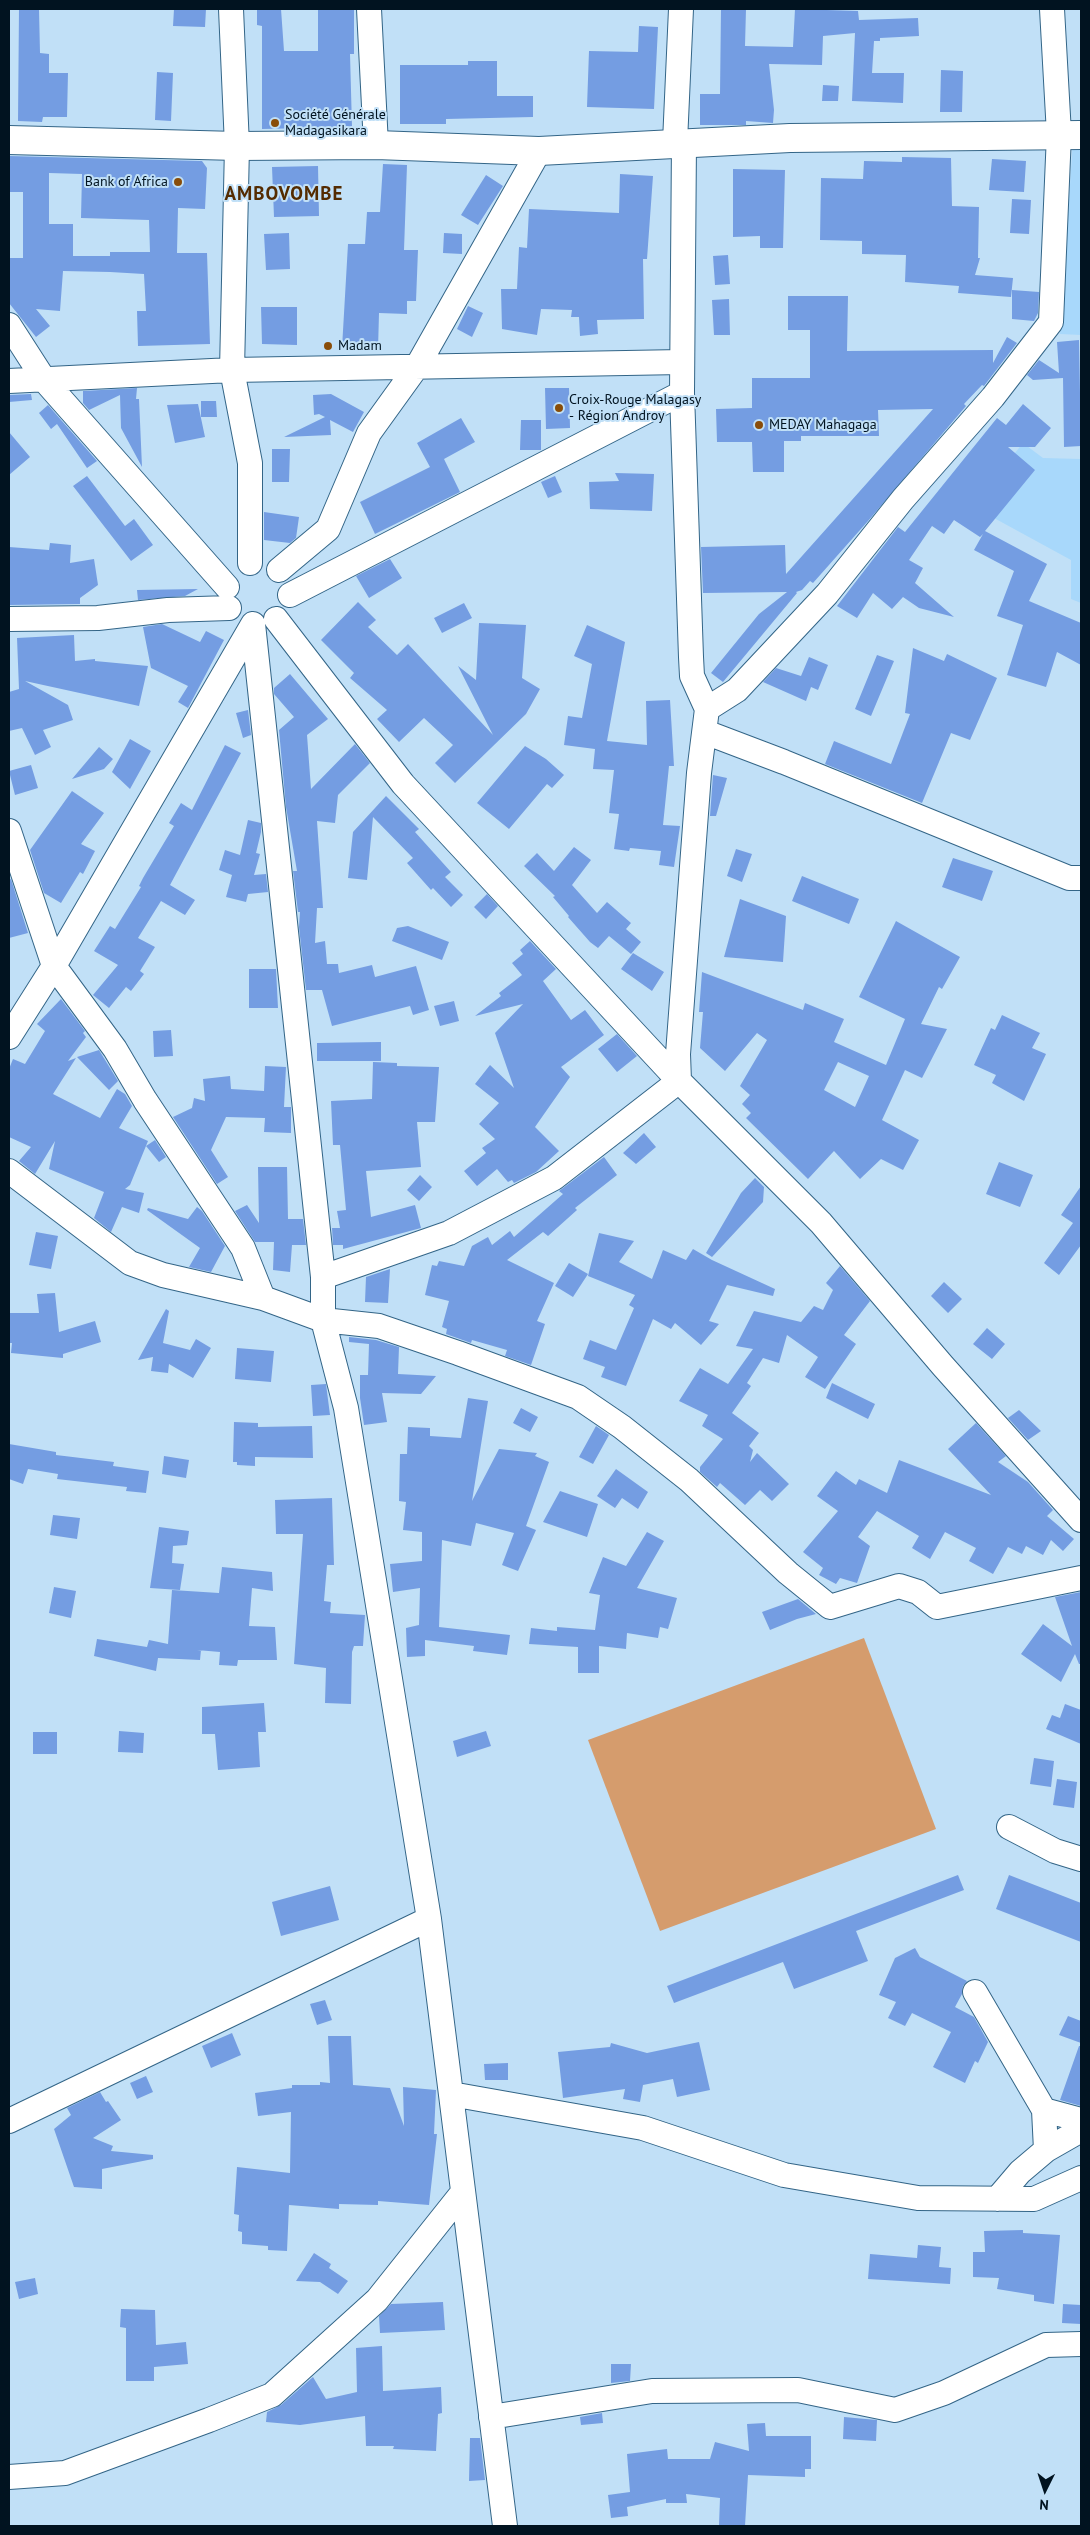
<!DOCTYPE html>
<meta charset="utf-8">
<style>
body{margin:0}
#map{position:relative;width:1090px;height:2535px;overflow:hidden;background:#c1e0f7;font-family:"PT Sans",sans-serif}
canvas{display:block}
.frame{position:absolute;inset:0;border:10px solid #011320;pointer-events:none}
.north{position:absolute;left:1020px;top:2465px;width:50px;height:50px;-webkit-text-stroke:4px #c1e0f7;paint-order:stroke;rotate:184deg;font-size:14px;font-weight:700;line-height:20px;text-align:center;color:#011320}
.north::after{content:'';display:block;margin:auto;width:18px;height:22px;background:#011320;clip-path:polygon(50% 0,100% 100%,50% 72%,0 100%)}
</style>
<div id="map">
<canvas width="1090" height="2535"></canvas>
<div class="frame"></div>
<div class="north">N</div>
</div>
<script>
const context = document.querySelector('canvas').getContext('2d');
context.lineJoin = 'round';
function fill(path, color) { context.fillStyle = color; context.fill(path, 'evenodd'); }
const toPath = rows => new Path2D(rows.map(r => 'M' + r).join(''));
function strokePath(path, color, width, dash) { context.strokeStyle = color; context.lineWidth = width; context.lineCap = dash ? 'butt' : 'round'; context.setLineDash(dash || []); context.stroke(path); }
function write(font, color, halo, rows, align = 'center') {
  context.font = font + ' "PT Sans",sans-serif'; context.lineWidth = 4; context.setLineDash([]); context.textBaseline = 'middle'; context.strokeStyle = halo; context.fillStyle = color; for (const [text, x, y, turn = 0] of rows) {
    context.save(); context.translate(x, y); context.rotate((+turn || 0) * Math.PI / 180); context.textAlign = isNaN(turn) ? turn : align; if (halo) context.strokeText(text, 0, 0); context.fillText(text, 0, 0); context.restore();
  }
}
fill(toPath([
 [1073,140,1081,141,1081,335,1060,334],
 [1023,443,1043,458,1081,459,1081,603,1071,599,1071,560,972,506]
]), '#a8d8fb');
fill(toPath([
 [864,1638,936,1829,660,1931,588,1740]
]), '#d59c6d');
fill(toPath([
 [19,9,39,9,40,53,49,54,49,73,68,73,67,117,43,117,42,122,18,121],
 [174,9,206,9,205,27,173,26],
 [257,9,281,9,284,51,318,51,318,9,354,9,354,54,350,54,352,127,262,129,262,26,257,25],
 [721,9,746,9,745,46,793,47,795,9,858,11,859,20,918,18,919,36,880,38,880,41,874,41,872,73,904,73,903,103,852,101,855,33,823,36,822,65,769,64,774,110,773,123,746,121,746,125,700,125,700,94,720,94],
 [639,26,658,27,654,109,587,107,589,51,638,52],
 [468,61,497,61,497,96,533,96,533,117,446,119,446,124,400,124,400,65,468,65],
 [941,70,963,71,962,112,940,112],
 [157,72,173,73,171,121,155,120],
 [823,85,839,86,838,101,822,101],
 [9,156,202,161,207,168,205,209,178,208,177,253,207,253,210,344,138,346,137,311,146,311,144,274,110,272,63,271,60,311,36,309,50,326,36,337,9,303,9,258,23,258,23,192,9,192],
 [49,173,82,174,81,218,149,220,150,252,110,252,110,256,73,256,73,224,49,224],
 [902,157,951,158,952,206,979,207,978,258,980,258,975,275,1013,278,1011,297,958,293,959,286,905,282,906,255,862,254,862,241,820,240,821,178,863,179,864,161,902,162],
 [992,159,1026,161,1024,192,989,190],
 [383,164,407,165,404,250,418,250,416,301,407,301,407,314,379,313,378,350,342,348,348,244,365,244,367,212,380,212],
 [318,166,319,216,274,217,272,167],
 [733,169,785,170,783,248,760,248,760,236,733,237],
 [620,174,653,176,647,259,643,259,644,319,597,320,598,334,580,336,579,317,571,317,572,310,541,309,537,335,502,329,501,289,517,289,519,247,527,248,529,209,619,213],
 [486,175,503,186,478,225,461,215],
 [1012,199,1031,200,1029,234,1010,233],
 [289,233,290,269,266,270,264,234],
 [444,233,462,234,462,254,443,253],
 [728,255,730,284,715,285,713,256],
 [1012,290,1039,292,1038,313,1034,321,1012,319],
 [788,296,848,296,847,351,993,350,993,363,1007,337,1017,343,984,386,982,385,964,404,966,406,868,521,813,583,810,581,802,590,796,592,797,593,723,682,711,673,759,614,787,592,703,593,701,547,785,545,786,574,933,409,878,410,879,436,801,436,801,441,784,441,784,472,753,472,752,442,717,442,716,409,752,408,752,378,810,378,810,330,788,330],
 [729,299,730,335,714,335,712,300],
 [468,306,483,313,472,337,457,329],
 [261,307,297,307,297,345,262,344],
 [1079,340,1081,446,1064,447,1063,378,1033,380,1027,375,1039,360,1059,373,1057,342],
 [137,388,136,399,139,399,142,467,121,428,120,395,89,410,83,403,83,391],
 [545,388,569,388,570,428,546,429],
 [31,394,32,400,9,402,9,395],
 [331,394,364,412,353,432,330,420,331,435,284,437,325,417,319,414,314,415,313,395],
 [201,401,216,401,217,417,201,417],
 [198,404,205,437,175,443,167,405],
 [1023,404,1051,428,1035,447,1008,447,1035,470,985,531,1047,564,1029,601,1081,623,1081,665,1057,652,1046,687,1007,675,1023,625,997,616,1014,571,974,550,983,534,980,537,954,520,944,534,932,526,909,560,923,568,915,583,954,617,919,608,903,597,892,609,873,593,857,618,837,606,898,527,905,532,997,418,1006,425],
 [48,405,97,461,87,468,57,424,51,429,39,413],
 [461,418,475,442,444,459,460,492,375,534,360,502,430,467,417,443],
 [521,420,541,420,541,450,520,450],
 [9,432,30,457,9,475],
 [272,449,290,449,289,482,272,482],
 [615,473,654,474,652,511,590,509,589,482,619,481],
 [87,476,125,526,134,519,153,545,131,561,73,486],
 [555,476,562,492,548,498,541,482],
 [264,512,299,517,296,538,290,543,264,540],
 [50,543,71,545,70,563,94,559,98,585,80,598,80,604,9,605,9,547,49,550],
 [390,559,402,578,369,598,356,576],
 [198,589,185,596,138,600,137,590],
 [358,602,376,620,368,627,397,655,408,644,493,735,458,666,476,680,479,623,526,625,522,678,540,689,526,714,455,783,435,763,453,745,424,718,399,742,377,719,387,710,350,678,354,673,321,640],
 [464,603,472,618,442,633,434,618],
 [162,624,200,642,206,631,224,640,188,708,178,702,188,686,151,668,143,627],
 [587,625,625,642,607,741,647,745,646,701,670,700,674,766,669,766,663,825,680,826,674,867,659,865,661,851,630,848,629,851,614,849,619,814,609,813,614,770,593,769,595,749,564,745,568,716,582,718,592,664,574,656],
 [74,635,75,661,95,659,95,661,148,666,139,706,25,681,68,705,73,720,43,730,51,747,35,755,22,728,9,731,9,692,19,689,17,638],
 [913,648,944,661,947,654,997,678,970,740,951,733,922,803,825,764,834,741,891,764,910,714,905,713],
 [877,655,894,661,871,716,855,709],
 [809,657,828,665,818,690,811,687,806,701,763,682,776,668,801,676],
 [290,674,328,719,307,735,311,789,355,744,370,763,338,795,335,823,317,821,323,908,317,908,315,943,325,941,327,964,338,964,339,973,372,965,375,977,416,966,429,1010,413,1015,410,1006,332,1026,322,990,306,990,299,927,300,912,298,912,293,871,297,871,286,807,279,730,294,717,274,694,274,688],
 [248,710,251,735,243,738,236,713],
 [130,739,151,751,130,789,112,772],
 [225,745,241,753,170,885,195,900,185,915,161,901,138,938,155,947,140,971,144,974,131,991,126,987,109,1008,93,995,118,965,94,951,110,926,115,929,141,887,139,886,143,878,174,826,169,823,181,803,192,810],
 [525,746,546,759,564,775,552,788,547,784,509,829,477,803],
 [99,747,113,759,104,769,72,779],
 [31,765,38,788,15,795,9,771],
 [713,775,727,778,716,816,710,816],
 [72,791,104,813,81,844,95,851,83,874,80,872,61,903,44,893,30,850],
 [386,796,419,829,415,832,451,872,445,877,463,895,451,907,433,888,431,890,407,863,413,858,373,817,367,880,348,878,353,832],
 [248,820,261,823,261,832,256,853,260,854,254,875,266,874,268,892,248,894,246,902,226,897,232,875,219,870,225,850,240,855],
 [574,847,591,860,572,885,597,913,607,902,631,923,626,929,641,942,631,954,609,936,598,948,590,942,568,917,569,916,553,897,555,896,524,866,537,853,554,871],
 [736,849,752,854,742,882,727,876],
 [953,858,993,871,982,901,942,887],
 [802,876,859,899,849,924,792,901],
 [11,879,28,933,9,938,9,880],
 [487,894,498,906,486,919,474,907],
 [740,899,786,916,783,962,724,957],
 [896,921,960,957,942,989,939,987,921,1024,947,1029,922,1078,905,1070,882,1120,919,1140,903,1170,881,1159,860,1179,834,1151,808,1179,746,1118,751,1113,742,1104,750,1095,740,1086,767,1040,757,1033,725,1071,700,1048,703,1012,699,1012,702,972,803,1010,805,1003,844,1019,834,1042,886,1065,905,1019,859,997],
 [838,1062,869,1076,855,1107,824,1090],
 [408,926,449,942,442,960,392,941,397,928],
 [530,941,556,969,543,981,571,1020,585,1010,604,1035,561,1067,570,1077,535,1127,559,1151,536,1172,514,1183,512,1180,508,1182,497,1169,477,1186,464,1171,486,1153,482,1148,495,1139,479,1124,499,1103,475,1084,490,1065,514,1088,495,1033,523,1004,475,1016,501,996,499,993,522,975,512,963,523,954,520,950],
 [633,953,664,972,652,991,621,969],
 [249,969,276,969,278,1008,249,1008],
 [61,999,85,1031,83,1033,86,1037,68,1061,76,1058,53,1094,100,1118,117,1089,125,1094,132,1106,119,1128,148,1141,130,1185,125,1189,144,1193,139,1213,122,1207,111,1232,94,1218,104,1192,49,1169,55,1141,35,1174,19,1161,31,1147,9,1137,9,1069,13,1059,25,1064,45,1031,37,1024],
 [454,1001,459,1021,440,1026,434,1006],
 [1002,1015,1040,1033,1032,1048,1046,1054,1024,1101,992,1083,996,1075,974,1065,991,1028,995,1030],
 [171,1030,173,1056,154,1057,153,1031],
 [617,1034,637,1056,617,1072,598,1049],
 [381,1042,381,1061,317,1061,317,1043],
 [99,1050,118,1081,109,1090,77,1057],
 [373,1062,397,1063,397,1066,439,1067,435,1122,417,1122,421,1167,366,1171,371,1217,415,1205,421,1228,343,1249,343,1245,333,1245,332,1228,340,1228,337,1211,346,1210,340,1145,333,1145,331,1101,372,1099],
 [265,1066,286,1067,284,1107,291,1107,291,1133,264,1132,265,1118,226,1117,211,1150,228,1177,217,1184,173,1117,192,1108,194,1098,205,1101,203,1079,230,1076,231,1089,264,1091],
 [644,1133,656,1147,636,1164,623,1153],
 [155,1140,166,1157,159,1162,146,1146],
 [604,1157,617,1175,575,1208,577,1210,548,1236,543,1232,507,1260,554,1283,537,1321,545,1324,531,1365,505,1356,507,1350,472,1340,471,1343,446,1334,447,1329,442,1327,449,1301,425,1295,432,1265,437,1266,439,1261,464,1266,472,1246,488,1237,492,1245,510,1231,514,1237,563,1194,559,1191],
 [999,1162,1033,1175,1020,1207,986,1194],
 [258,1167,287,1167,288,1219,303,1219,306,1245,292,1245,290,1272,273,1270,274,1242,255,1242,235,1211,247,1205,259,1223],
 [420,1175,432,1187,419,1201,407,1190],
 [755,1178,764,1187,763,1202,712,1257,706,1253,741,1193],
 [1081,1186,1081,1245,1059,1275,1044,1263,1073,1223,1061,1215],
 [197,1207,202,1211,225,1246,211,1272,189,1267,200,1248,147,1210,148,1208,188,1219],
 [36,1232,58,1236,51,1269,29,1265],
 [599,1233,634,1241,619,1262,652,1279,663,1250,686,1260,693,1249,712,1260,775,1289,773,1296,727,1285,709,1321,719,1324,701,1345,675,1323,671,1329,653,1319,626,1386,601,1377,605,1367,583,1359,590,1340,616,1350,634,1308,629,1305,635,1295,588,1276],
 [569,1263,588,1274,573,1297,555,1286],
 [840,1266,870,1301,844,1335,856,1344,825,1389,805,1377,818,1357,787,1335,779,1363,763,1358,747,1383,751,1386,732,1413,759,1433,749,1446,753,1450,750,1462,757,1453,789,1484,772,1501,760,1490,745,1505,720,1483,717,1487,700,1472,700,1467,723,1439,702,1426,708,1415,679,1401,700,1368,728,1384,753,1349,736,1346,754,1311,801,1322,814,1306,823,1310,833,1290,826,1283],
 [390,1269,388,1303,365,1302,366,1277],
 [944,1282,962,1299,948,1313,931,1296],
 [55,1293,59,1332,95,1321,101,1342,63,1354,63,1358,11,1353,12,1343,9,1343,9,1313,39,1313,37,1294],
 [166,1309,169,1311,163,1343,190,1350,196,1339,211,1348,193,1378,169,1364,168,1373,151,1371,153,1357,138,1360],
 [987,1328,1005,1344,992,1359,973,1344],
 [349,1337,376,1340,399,1347,398,1374,436,1376,421,1394,382,1393,387,1422,364,1425,360,1398,360,1375,368,1375,369,1344,349,1342],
 [237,1348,274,1351,271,1382,235,1379],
 [832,1383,875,1404,868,1419,826,1398],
 [326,1384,330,1415,313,1416,311,1385],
 [468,1398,488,1401,472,1501,499,1449,537,1453,535,1456,549,1462,526,1526,536,1530,518,1571,502,1565,514,1533,476,1523,471,1546,442,1540,439,1627,510,1635,507,1655,473,1651,474,1646,425,1640,425,1656,407,1657,406,1628,419,1625,420,1588,393,1592,390,1564,422,1561,422,1532,403,1530,406,1502,399,1501,400,1454,407,1454,408,1427,430,1428,430,1436,461,1438],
 [521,1408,538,1417,530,1432,513,1423],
 [1019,1410,1041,1431,1028,1440,1008,1418],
 [234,1422,258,1423,258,1427,312,1426,313,1458,255,1457,255,1466,237,1465,237,1462,233,1462],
 [976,1423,1006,1456,998,1462,1028,1482,1053,1510,1047,1516,1074,1539,1063,1551,1051,1540,1043,1555,1026,1546,1022,1554,1008,1547,993,1574,969,1561,976,1548,945,1532,930,1559,912,1548,919,1536,877,1511,858,1537,870,1546,857,1583,840,1578,836,1584,819,1575,823,1568,803,1552,838,1511,817,1496,836,1471,856,1485,859,1479,887,1493,899,1460,991,1495,948,1449],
 [596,1426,609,1435,593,1464,579,1457],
 [9,1444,56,1452,56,1455,114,1462,113,1466,149,1471,146,1493,126,1491,127,1487,57,1479,58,1474,28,1469,23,1484,9,1479],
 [164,1456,189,1460,186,1478,162,1474],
 [616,1469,648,1492,638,1509,622,1498,615,1508,597,1496],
 [560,1491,598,1504,587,1537,543,1522],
 [332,1498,334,1565,327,1565,324,1601,331,1602,330,1613,365,1615,363,1646,354,1646,352,1652,351,1704,325,1703,326,1668,294,1664,303,1534,276,1534,275,1500],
 [53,1515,80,1518,77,1539,50,1535],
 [159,1527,189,1531,187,1545,173,1546,172,1563,184,1564,180,1590,150,1588],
 [647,1532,664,1541,637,1588,677,1598,668,1629,660,1627,658,1638,627,1633,626,1649,599,1646,599,1673,578,1673,578,1647,529,1644,531,1628,557,1631,557,1627,595,1630,600,1595,589,1593,603,1557,626,1566],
 [222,1567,272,1572,273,1591,252,1588,249,1626,275,1627,277,1660,238,1660,237,1666,219,1665,220,1652,197,1650,201,1650,200,1660,158,1658,156,1671,94,1656,97,1639,147,1647,149,1640,168,1644,172,1590,219,1593],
 [54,1587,76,1591,71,1618,49,1613],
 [1081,1592,1081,1664,1079,1664,1075,1654,1061,1682,1021,1654,1043,1624,1072,1646,1055,1597],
 [798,1599,816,1614,797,1619,770,1630,762,1612],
 [264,1703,266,1732,258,1732,260,1767,218,1770,215,1734,202,1734,202,1707],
 [1065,1704,1081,1710,1081,1744,1046,1729,1052,1715,1060,1718],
 [119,1731,144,1733,143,1753,118,1752],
 [486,1731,491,1746,457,1757,453,1741],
 [33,1732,57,1732,57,1754,33,1754],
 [1034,1758,1054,1761,1051,1787,1030,1784],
 [1057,1779,1077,1782,1074,1808,1053,1805],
 [958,1875,964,1890,856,1931,868,1961,794,1989,783,1962,674,2003,667,1986],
 [1009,1875,1081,1903,1081,1942,996,1909],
 [330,1886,339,1920,281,1936,272,1902],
 [915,1948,920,1957,967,1981,963,1986,962,1994,955,2007,974,2017,988,2042,978,2063,975,2061,965,2083,933,2067,951,2032,912,2013,905,2026,888,2018,896,2002,879,1995,895,1958],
 [325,2000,332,2020,317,2025,310,2004],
 [1068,2016,1081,2021,1081,2043,1059,2035],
 [232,2033,241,2055,211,2068,202,2046],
 [328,2036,351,2036,353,2085,390,2088,404,2126,403,2087,436,2090,434,2134,437,2134,429,2205,378,2201,378,2205,339,2204,339,2209,289,2205,287,2251,268,2250,268,2246,242,2244,242,2232,238,2231,239,2215,234,2214,237,2167,290,2173,291,2112,258,2116,255,2093,292,2088,292,2085,320,2085,320,2082,330,2083],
 [699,2042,710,2090,677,2097,673,2079,643,2085,640,2102,623,2099,625,2089,563,2098,558,2052,610,2047,611,2043,647,2053],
 [1079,2046,1081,2046,1081,2106,1060,2100],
 [508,2063,508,2080,485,2080,484,2064],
 [146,2076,153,2092,137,2099,130,2083],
 [100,2092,106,2102,108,2101,121,2120,93,2138,113,2146,111,2151,153,2155,153,2159,102,2169,102,2189,74,2187,54,2129,71,2115,67,2108],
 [1023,2230,1023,2233,1060,2235,1054,2304,1034,2301,1034,2295,997,2289,999,2278,973,2277,973,2252,985,2252,984,2231],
 [918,2245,941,2247,939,2267,951,2268,950,2284,868,2279,870,2254,917,2258],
 [314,2253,331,2264,329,2268,348,2281,338,2294,320,2282,296,2281],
 [35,2278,38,2294,19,2299,15,2282],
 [443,2302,445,2330,380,2333,379,2316,391,2304],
 [1063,2304,1081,2305,1081,2324,1062,2323],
 [121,2309,155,2310,156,2345,186,2342,188,2364,154,2367,154,2381,126,2381,126,2328,120,2327],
 [382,2346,383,2391,441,2387,442,2413,438,2414,436,2451,393,2449,394,2446,366,2446,365,2416,300,2425,266,2422,267,2412,281,2405,313,2377,326,2399,357,2392,356,2348],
 [611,2364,631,2364,630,2381,611,2383],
 [602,2413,603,2423,581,2425,580,2417],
 [844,2417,877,2420,876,2441,843,2439],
 [765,2423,766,2436,811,2436,811,2469,805,2469,805,2477,748,2475,745,2526,719,2526,720,2498,686,2494,687,2503,666,2503,666,2499,627,2507,628,2516,611,2518,608,2495,630,2492,627,2454,667,2449,668,2459,710,2459,715,2442,749,2451,747,2424],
 [470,2438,480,2438,485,2480,469,2481]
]), '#749de2');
const minor = toPath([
 [231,9,237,146,232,370,250,463,250,563],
 [369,9,376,145],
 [675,142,681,9],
 [9,325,45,381,227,587],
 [9,381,232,370,682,362],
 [279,570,328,529,369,433,418,365,539,151],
 [290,595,682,393],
 [9,619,98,618,168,610,229,608],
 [276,619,403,784,679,1081,821,1223,943,1366,1081,1520],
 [253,624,323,1277,323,1320,346,1408,429,1919,505,2526],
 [707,709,737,690,827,594,903,499,993,397,1051,322,1059,134,1052,9],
 [705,732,784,762,1069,878,1081,878],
 [9,831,54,966,115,1049,145,1100,243,1248,263,1298],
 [9,1037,54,966,253,624],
 [9,1171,130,1263,163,1275,263,1298,323,1320,379,1326,458,1353,578,1397,622,1427,689,1480,788,1573,830,1607,899,1586,918,1592,937,1607,1081,1578],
 [323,1277,449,1233,554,1178,679,1081,678,1054,699,773,707,709,692,676,691,657,682,393,684,142],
 [1009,1827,1055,1851,1081,1859],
 [975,1992,1044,2110,1046,2150,1020,2172,997,2199],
 [451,2094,643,2128,784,2175,918,2198,1034,2199,1081,2178],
 [1044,2110,1081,2120],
 [9,2121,429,1919],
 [1046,2150,1081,2130],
 [491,2417,652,2391,798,2390,895,2410,944,2393,1046,2345,1081,2344],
 [9,2477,65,2473,209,2420,272,2395,377,2300,463,2192]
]);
const secondary = toPath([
 [9,140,237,146,376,145,539,151,790,138,1081,135]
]);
strokePath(minor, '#336587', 26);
strokePath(secondary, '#336587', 30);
strokePath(minor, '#fff', 24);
strokePath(secondary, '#fff', 28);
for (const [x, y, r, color] of [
 [275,123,5,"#894d09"],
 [178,182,5,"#894d09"],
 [328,346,5,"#894d09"],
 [559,408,5,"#894d09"],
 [759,425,5,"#894d09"]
]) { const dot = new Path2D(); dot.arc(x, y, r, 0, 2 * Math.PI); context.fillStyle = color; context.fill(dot); strokePath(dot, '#c1e0f7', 2); }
write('14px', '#011320', '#c1e0f7', [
 ["Société Générale",285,115],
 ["Madagasikara",285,131],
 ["Bank of Africa",168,182,"right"],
 ["Madam",338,346],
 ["Croix-Rouge Malagasy",569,400],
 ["- Région Androy",569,416],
 ["MEDAY Mahagaga",769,425]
], 'left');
context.letterSpacing = '1px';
write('bold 19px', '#542b00', '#c1e0f7', [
 ["AMBOVOMBE",284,195]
]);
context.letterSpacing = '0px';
</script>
